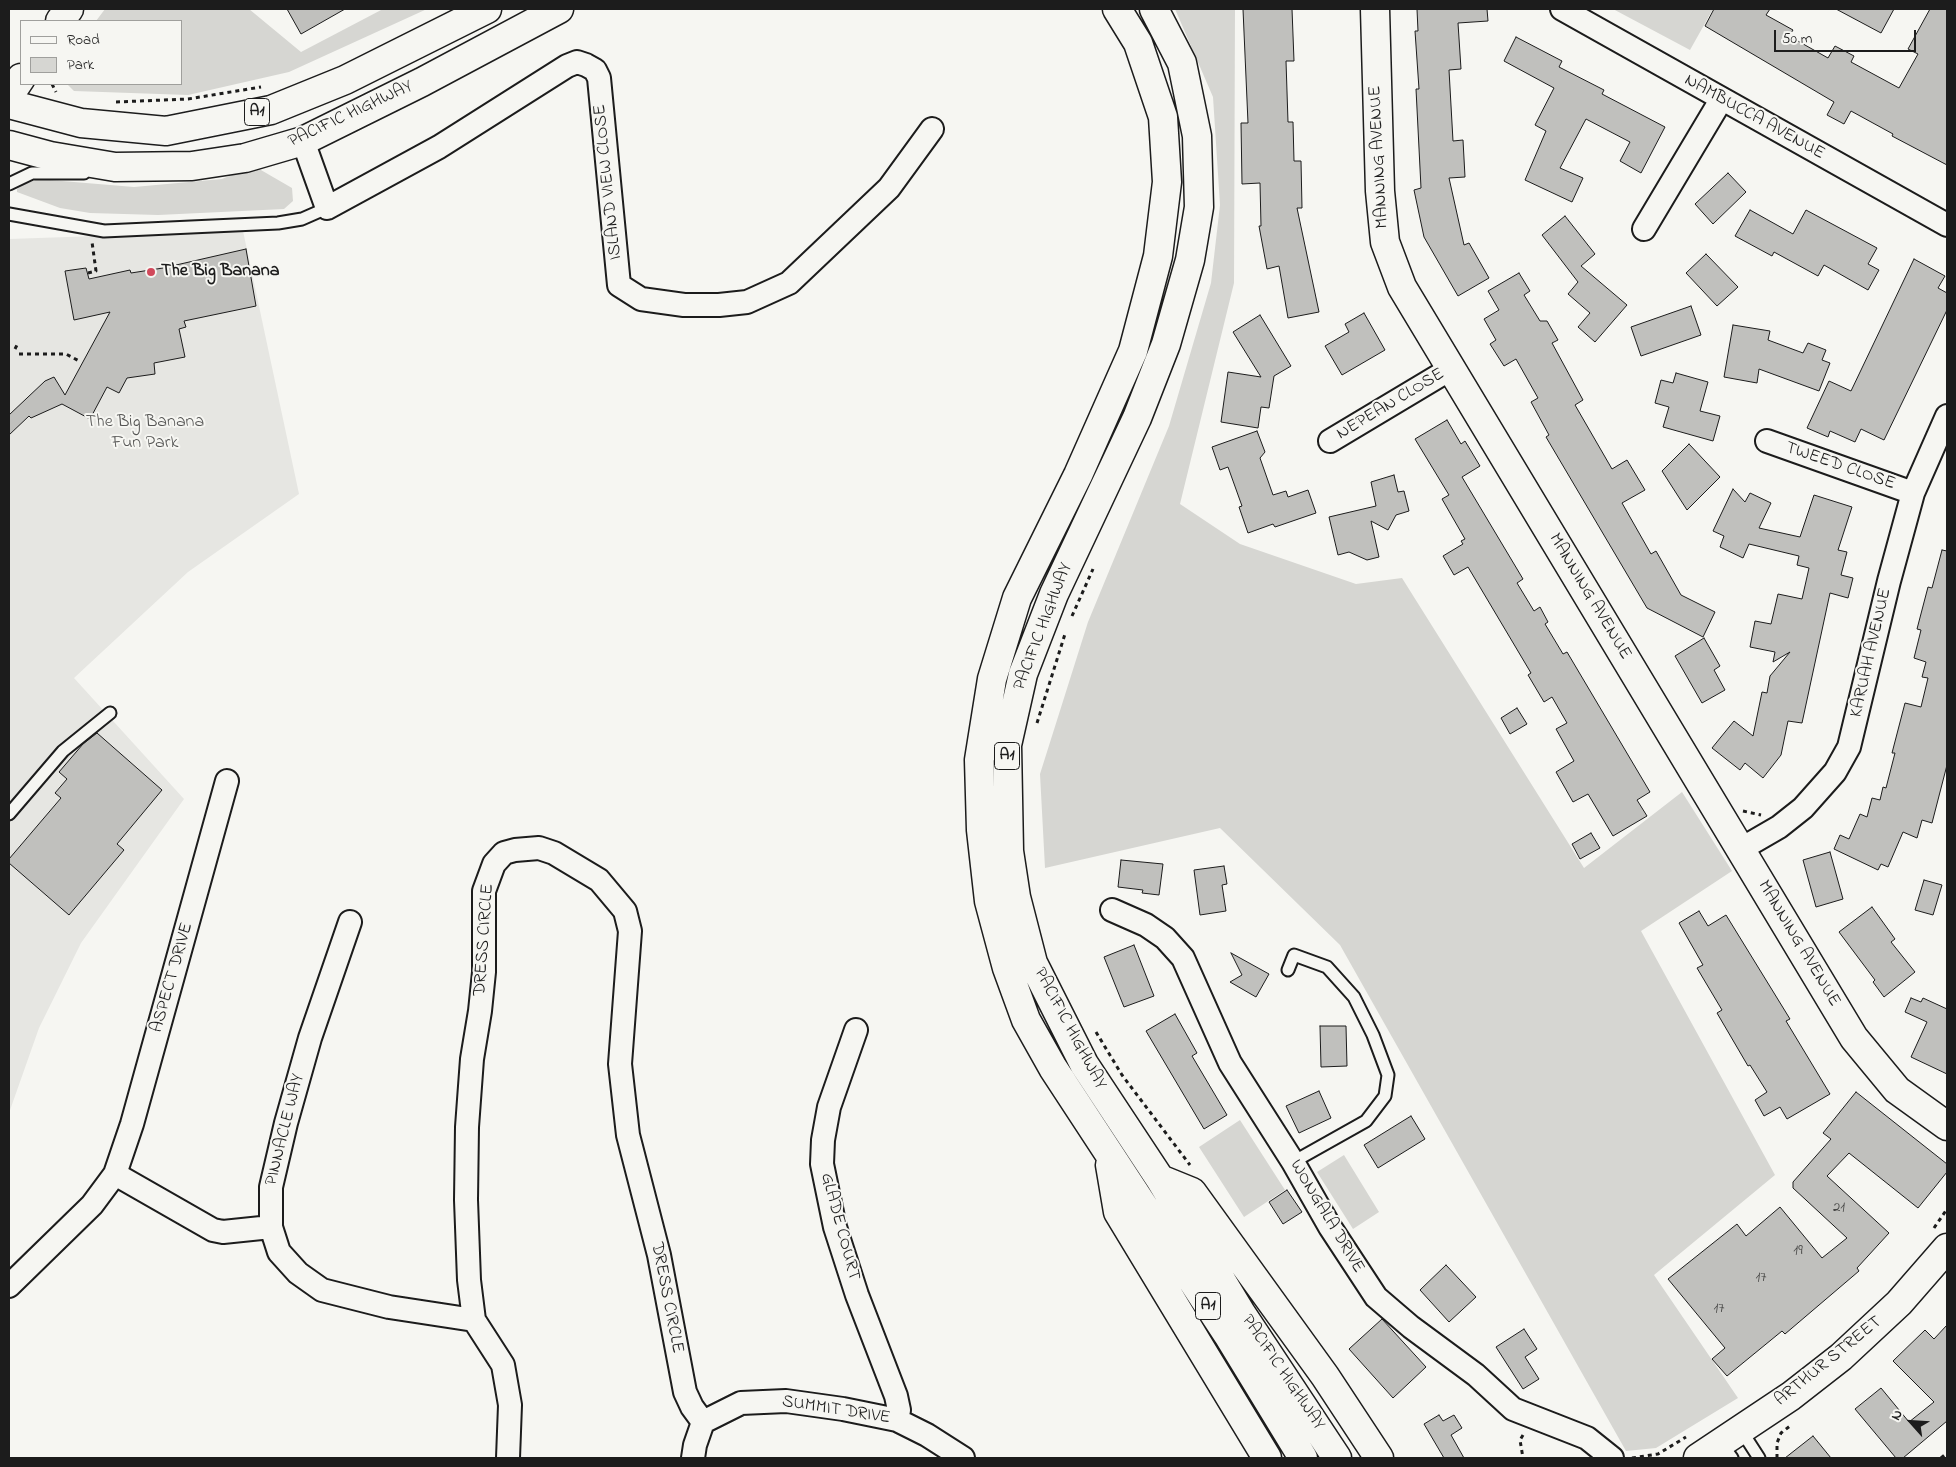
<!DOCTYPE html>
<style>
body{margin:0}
#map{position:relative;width:1956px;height:1467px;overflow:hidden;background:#f6f6f2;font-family:"Indie Flower",sans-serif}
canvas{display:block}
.frame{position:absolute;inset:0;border:10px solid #1c1c1c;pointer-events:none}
.legend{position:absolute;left:20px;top:20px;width:162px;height:65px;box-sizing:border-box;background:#f6f6f2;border:1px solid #9f9f9c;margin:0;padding:6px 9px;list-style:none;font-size:15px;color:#1c1c1c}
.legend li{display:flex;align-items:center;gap:10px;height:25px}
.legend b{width:25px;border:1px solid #9f9f9c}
.north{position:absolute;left:1886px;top:1397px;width:50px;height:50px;-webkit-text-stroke:4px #f6f6f2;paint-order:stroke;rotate:296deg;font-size:14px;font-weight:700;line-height:20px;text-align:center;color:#1c1c1c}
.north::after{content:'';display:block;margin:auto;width:18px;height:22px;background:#1c1c1c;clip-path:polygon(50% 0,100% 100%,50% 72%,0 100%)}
.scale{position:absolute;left:1774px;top:30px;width:142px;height:22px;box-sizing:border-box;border:2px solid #1c1c1c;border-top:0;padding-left:6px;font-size:15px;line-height:18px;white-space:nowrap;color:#1c1c1c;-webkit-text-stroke:4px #f6f6f2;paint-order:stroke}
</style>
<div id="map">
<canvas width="1956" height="1467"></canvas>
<div class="frame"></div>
<ul class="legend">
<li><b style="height:6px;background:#f6f6f2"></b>Road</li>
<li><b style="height:14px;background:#d6d6d2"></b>Park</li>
</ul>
<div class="north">N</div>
<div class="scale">50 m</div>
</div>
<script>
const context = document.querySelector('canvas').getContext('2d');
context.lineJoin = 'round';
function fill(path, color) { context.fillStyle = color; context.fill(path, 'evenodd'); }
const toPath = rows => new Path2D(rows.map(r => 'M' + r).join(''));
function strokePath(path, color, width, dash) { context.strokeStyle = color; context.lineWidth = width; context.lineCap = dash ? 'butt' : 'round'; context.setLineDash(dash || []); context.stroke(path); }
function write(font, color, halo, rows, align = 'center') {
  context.font = font + ' "Indie Flower",sans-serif'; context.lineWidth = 4; context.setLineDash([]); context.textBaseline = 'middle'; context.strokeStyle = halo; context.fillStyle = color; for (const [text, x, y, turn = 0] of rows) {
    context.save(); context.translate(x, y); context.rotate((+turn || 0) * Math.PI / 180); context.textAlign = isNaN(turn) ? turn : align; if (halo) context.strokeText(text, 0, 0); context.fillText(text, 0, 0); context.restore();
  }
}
fill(toPath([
 [243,231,299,494,188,572,74,678,184,799,81,943,39,1028,9,1113,9,239]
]), '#e6e6e2');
fill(toPath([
 [105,9,249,9,301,52,383,9,427,9,289,72,188,95,74,91,67,84,181,84,181,21,96,21],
 [1175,9,1235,9,1234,283,1180,504,1240,544,1356,584,1402,578,1584,868,1682,792,1732,871,1641,931,1775,1175,1654,1275,1738,1398,1656,1448,1626,1451,1340,945,1220,828,1045,868,1040,774,1088,622,1169,426,1211,283,1220,205,1213,97],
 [1613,9,1713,9,1690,50],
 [254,166,292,188,293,201,284,209,158,215,90,213,60,208,17,192,17,189,25,184,38,179,134,187,222,179],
 [1240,1120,1285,1190,1244,1217,1199,1147],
 [1344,1155,1379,1212,1353,1229,1317,1172]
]), '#d6d6d2');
const building = toPath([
 [287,9,345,9,301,34,287,9],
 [1243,9,1292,9,1294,61,1286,61,1288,122,1293,122,1294,161,1301,161,1302,208,1297,208,1319,312,1288,318,1279,266,1267,269,1259,226,1261,226,1260,183,1242,184,1241,123,1248,123,1243,9],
 [1417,9,1487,9,1488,21,1458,23,1461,69,1449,70,1453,141,1463,140,1465,177,1449,178,1464,245,1469,243,1489,278,1458,296,1424,237,1414,190,1421,188,1416,89,1419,89,1415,31,1418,31,1417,9],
 [1714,9,1770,9,1766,15,1793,30,1789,36,1828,58,1835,46,1854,56,1851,62,1899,88,1918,54,1908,49,1930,9,1947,9,1947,165,1892,136,1893,134,1851,111,1844,124,1827,115,1834,102,1705,26,1714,9],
 [1836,9,1894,9,1881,33,1836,9],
 [1516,37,1562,61,1559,67,1604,90,1602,94,1665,127,1641,173,1620,161,1630,142,1586,119,1560,168,1583,178,1572,202,1525,180,1546,131,1535,125,1554,88,1504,61,1516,37],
 [1728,173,1746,192,1713,224,1695,204,1728,173],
 [1750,210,1793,234,1806,210,1877,248,1868,264,1879,270,1868,290,1824,265,1818,276,1774,252,1772,256,1735,236,1750,210],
 [1565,216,1595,254,1581,266,1627,305,1595,342,1578,327,1590,313,1568,294,1578,282,1542,235,1565,216],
 [246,249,256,306,184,321,186,327,179,329,185,357,154,363,155,374,127,378,119,393,107,387,90,419,62,404,31,418,29,416,9,435,9,415,45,381,54,377,65,395,110,312,74,320,65,271,86,268,89,279,130,270,131,273,163,268,246,249],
 [1706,254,1738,287,1717,306,1686,273,1706,254],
 [1914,259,1945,276,1938,288,1947,293,1947,310,1884,440,1861,429,1855,442,1830,431,1828,437,1807,428,1829,381,1851,391,1914,259],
 [1519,273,1530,291,1524,295,1540,321,1547,321,1558,340,1552,343,1583,400,1575,405,1612,469,1627,460,1645,490,1622,503,1651,554,1656,551,1681,595,1715,612,1703,637,1647,608,1546,437,1549,435,1531,402,1538,398,1516,359,1504,366,1490,344,1496,340,1484,319,1499,310,1488,291,1519,273],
 [1691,306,1701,335,1641,356,1631,327,1691,306],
 [1364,313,1385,350,1342,375,1325,346,1349,332,1345,324,1364,313],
 [1260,315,1291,366,1274,376,1269,408,1261,407,1258,428,1221,422,1228,372,1261,377,1233,332,1260,315],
 [1733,325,1770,331,1768,340,1803,353,1808,343,1826,350,1822,360,1830,363,1819,391,1759,369,1757,383,1724,377,1733,325],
 [1676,373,1708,382,1700,411,1720,416,1713,441,1663,427,1669,407,1655,403,1661,380,1673,383,1676,373],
 [1447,420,1461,444,1465,441,1480,466,1462,477,1523,579,1517,583,1534,611,1540,607,1548,622,1545,624,1563,654,1567,652,1650,792,1637,800,1647,816,1613,836,1588,794,1573,802,1556,772,1574,761,1556,729,1567,723,1552,697,1544,702,1528,675,1531,673,1468,567,1454,575,1443,556,1463,544,1461,541,1465,539,1442,499,1449,495,1415,439,1447,420],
 [1257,431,1265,452,1260,458,1273,495,1286,491,1288,497,1308,490,1316,513,1275,527,1273,524,1248,533,1239,507,1242,506,1228,467,1220,470,1212,447,1257,431],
 [1689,444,1720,477,1687,510,1662,471,1689,444],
 [1394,475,1398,492,1404,491,1409,511,1396,515,1388,530,1371,521,1379,557,1367,560,1349,552,1338,555,1329,517,1376,506,1371,482,1394,475],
 [1733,489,1745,502,1750,493,1771,503,1759,528,1800,537,1814,495,1852,507,1838,550,1847,552,1841,575,1853,578,1848,598,1830,593,1802,723,1788,721,1781,755,1763,778,1745,763,1740,770,1712,748,1734,721,1753,736,1762,692,1767,693,1770,676,1790,652,1773,662,1775,652,1750,647,1755,621,1771,624,1778,594,1802,599,1809,568,1797,565,1799,556,1749,544,1743,558,1720,547,1724,536,1713,531,1733,489],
 [1942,550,1947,551,1947,765,1932,823,1922,820,1917,838,1903,832,1888,867,1881,864,1878,870,1834,849,1840,835,1849,839,1860,814,1867,817,1872,798,1880,800,1883,787,1886,788,1895,753,1892,753,1905,703,1921,707,1928,678,1922,677,1926,662,1914,658,1921,630,1917,629,1928,587,1932,588,1942,550],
 [1704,638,1720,666,1714,670,1725,690,1702,703,1675,656,1704,638],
 [1517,708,1527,724,1510,734,1501,718,1517,708],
 [97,733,162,790,117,844,124,850,69,915,9,863,9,859,61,798,55,793,67,779,59,772,83,744,97,733],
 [1591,833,1600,848,1580,859,1572,844,1591,833],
 [1830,852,1843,899,1816,907,1803,860,1830,852],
 [1121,860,1163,864,1159,895,1142,893,1143,890,1118,887,1121,860],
 [1224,866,1227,884,1222,885,1226,911,1200,915,1194,870,1224,866],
 [1924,880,1942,885,1933,915,1915,910,1924,880],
 [1872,907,1895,939,1891,942,1915,972,1884,997,1873,982,1875,980,1839,932,1872,907],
 [1699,911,1708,926,1726,915,1790,1019,1786,1021,1830,1094,1787,1119,1780,1107,1764,1116,1755,1100,1767,1092,1750,1065,1748,1066,1717,1013,1722,1010,1697,968,1703,965,1679,923,1699,911],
 [1134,945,1154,996,1124,1007,1104,957,1134,945],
 [1231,953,1269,974,1256,997,1230,982,1242,975,1231,953],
 [1911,998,1921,1002,1923,998,1947,1009,1947,1074,1911,1057,1927,1022,1905,1012,1911,998],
 [1175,1014,1197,1053,1192,1056,1227,1115,1204,1129,1146,1031,1175,1014],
 [1320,1026,1346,1026,1347,1066,1321,1067,1320,1026],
 [1319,1091,1331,1118,1299,1133,1286,1106,1319,1091],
 [1856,1092,1947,1164,1947,1172,1918,1208,1849,1153,1827,1176,1889,1233,1857,1268,1859,1271,1785,1334,1782,1331,1727,1376,1712,1359,1725,1348,1668,1279,1737,1224,1746,1236,1780,1207,1822,1258,1847,1238,1793,1188,1793,1182,1831,1139,1823,1133,1856,1092],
 [1411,1116,1425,1139,1378,1168,1364,1145,1411,1116],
 [1287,1190,1302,1212,1283,1224,1269,1202,1287,1190],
 [1446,1265,1476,1297,1449,1322,1420,1290,1446,1265],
 [1382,1319,1426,1367,1393,1398,1349,1349,1382,1319],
 [1947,1325,1947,1421,1903,1458,1896,1458,1855,1409,1881,1388,1909,1422,1934,1402,1893,1361,1925,1330,1934,1339,1947,1325],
 [1524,1329,1537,1349,1525,1357,1539,1379,1523,1389,1496,1347,1524,1329],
 [1439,1415,1443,1421,1454,1415,1462,1428,1451,1435,1464,1458,1444,1458,1424,1424,1439,1415],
 [1813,1436,1831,1458,1785,1458,1813,1436]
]);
fill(building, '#c0c0bd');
strokePath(building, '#1c1c1c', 1);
const service = toPath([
 [9,184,32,173,84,173],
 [9,214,104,231,278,223,302,219,327,208],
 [9,814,63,751,110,713],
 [1288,970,1294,955,1327,967,1354,997,1373,1035,1388,1075,1385,1096,1366,1121,1293,1162],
 [1741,1430,1759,1458],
 [1721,1443,1732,1458]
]);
const minor = toPath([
 [1562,9,1947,225],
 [303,141,327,208,439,147,567,66,577,62,586,65,595,70,599,78,619,285,641,299,684,305,719,305,747,302,789,283,889,188,932,129],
 [1644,229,1721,100],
 [1330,441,1452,368],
 [1767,441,1913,493],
 [1741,849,1779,827,1803,808,1835,772,1849,747,1889,581,1913,493,1947,416],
 [1112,910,1146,925,1165,938,1183,958,1230,1063,1293,1162,1330,1227,1376,1297,1411,1327,1476,1375,1513,1409,1587,1438,1612,1458],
 [350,922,310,1038,286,1123,271,1187,271,1227,279,1252,298,1273,322,1290,389,1307,474,1320],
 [856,1030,829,1107,823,1140,822,1164,835,1227,857,1295,896,1396,899,1410,897,1420],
 [115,1174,213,1230,223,1232,271,1227],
 [9,1286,92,1205,115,1174,132,1124,227,781],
 [703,1422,741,1403,786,1401,843,1409,897,1420,927,1435,963,1458],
 [508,1458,510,1405,503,1365,474,1320,469,1280,466,1200,467,1127,472,1059,480,1011,484,972,484,891,494,864,504,853,515,850,539,848,554,853,599,880,625,911,630,931,620,1064,628,1135,659,1255,685,1392,692,1407,703,1422],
 [693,1458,695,1445,703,1422]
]);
const tertiary = toPath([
 [1375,9,1380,191,1385,242,1402,287,1854,1038,1897,1090,1947,1126],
 [60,21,69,9],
 [9,96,21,78]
]);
const secondary = toPath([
 [1698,1458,1791,1396,1841,1357,1899,1303,1947,1248]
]);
const trunk = toPath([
 [1117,9,1138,43,1163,117,1167,182,1158,256,1133,351,1078,475,1017,598,992,679,979,760,981,830,989,901,1007,968,1026,1020,1053,1068,1228,1335,1303,1458],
 [1154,9,1182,63,1197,136,1199,207,1190,260,1166,344,1137,418,1054,594,1023,674,1007,745,1009,851,1016,897,1033,963,1084,1064,1160,1179,1241,1313,1337,1458],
 [9,104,81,123,166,131,271,110,345,80,487,9],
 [9,145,50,156,115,167,192,166,245,158,303,141,422,82,559,9],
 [1110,1165,1118,1212,1267,1458],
 [1160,1179,1192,1192,1325,1376,1379,1458]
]);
strokePath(service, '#1c1c1c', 15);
strokePath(minor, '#1c1c1c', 26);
strokePath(tertiary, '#1c1c1c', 31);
strokePath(secondary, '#1c1c1c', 31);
strokePath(trunk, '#1c1c1c', 31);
strokePath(toPath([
 [52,84,56,92],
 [116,102,188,99,261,87],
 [88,273,96,271,92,242],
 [15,349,18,343],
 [19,354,66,354,81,362],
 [1072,616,1093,569],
 [1037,723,1065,634],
 [1743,811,1761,815],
 [1096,1032,1122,1075,1190,1165],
 [1934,1228,1947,1209],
 [1523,1435,1520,1440,1523,1458],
 [1632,1458,1658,1454,1686,1437],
 [1777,1458,1777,1443,1781,1433,1790,1426],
 [1941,1458,1947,1453]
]), '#1c1c1c', 3, [4, 4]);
strokePath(service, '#f6f6f2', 11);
strokePath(minor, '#f6f6f2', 22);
strokePath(tertiary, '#f6f6f2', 28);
strokePath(secondary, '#f6f6f2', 28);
strokePath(trunk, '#f6f6f2', 28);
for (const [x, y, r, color] of [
 [151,272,5,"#d1495b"]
]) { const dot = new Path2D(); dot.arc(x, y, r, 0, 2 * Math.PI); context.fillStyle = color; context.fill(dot); strokePath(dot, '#f6f6f2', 2); }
write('15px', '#454544', null, [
 ["21",1839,1209],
 ["19",1798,1252],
 ["17",1761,1279],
 ["17",1719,1310]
]);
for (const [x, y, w] of [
 [257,112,25],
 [1007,756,25],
 [1208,1306,25]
]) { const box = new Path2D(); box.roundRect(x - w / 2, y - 13.5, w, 27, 4); context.fillStyle = '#f6f6f2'; context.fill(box); strokePath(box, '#1c1c1c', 1); }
write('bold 16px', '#1c1c1c', null, [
 ["A1",257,112],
 ["A1",1007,756],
 ["A1",1208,1306]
]);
write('18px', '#1c1c1c', '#f6f6f2', [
 ["PACIFIC HIGHWAY",351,115,-25],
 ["NAMBUCCA AVENUE",1754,118,29],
 ["MANNING AVENUE",1380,157,-93],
 ["ISLAND VIEW CLOSE",609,182,-96],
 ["NEPEAN CLOSE",1391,405,-31],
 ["TWEED CLOSE",1840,467,19],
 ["MANNING AVENUE",1589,597,59],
 ["PACIFIC HIGHWAY",1044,627,-69],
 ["KARUAH AVENUE",1872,653,-77],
 ["DRESS CIRCLE",485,940,-86],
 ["MANNING AVENUE",1798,944,59],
 ["ASPECT DRIVE",173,978,-74],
 ["PACIFIC HIGHWAY",1069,1029,62],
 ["PINNACLE WAY",286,1130,-76],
 ["WONGALA DRIVE",1326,1217,59],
 ["GLADE COURT",839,1227,75],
 ["DRESS CIRCLE",666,1298,79],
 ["ARTHUR STREET",1829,1362,-39],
 ["PACIFIC HIGHWAY",1282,1373,56],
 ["SUMMIT DRIVE",836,1411,9]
]);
write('bold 18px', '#1c1c1c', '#f6f6f2', [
 ["The Big Banana",161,272]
], 'left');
write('18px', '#545453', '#f6f6f2', [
 ["The Big Banana",145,423],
 ["Fun Park",145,444]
]);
</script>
